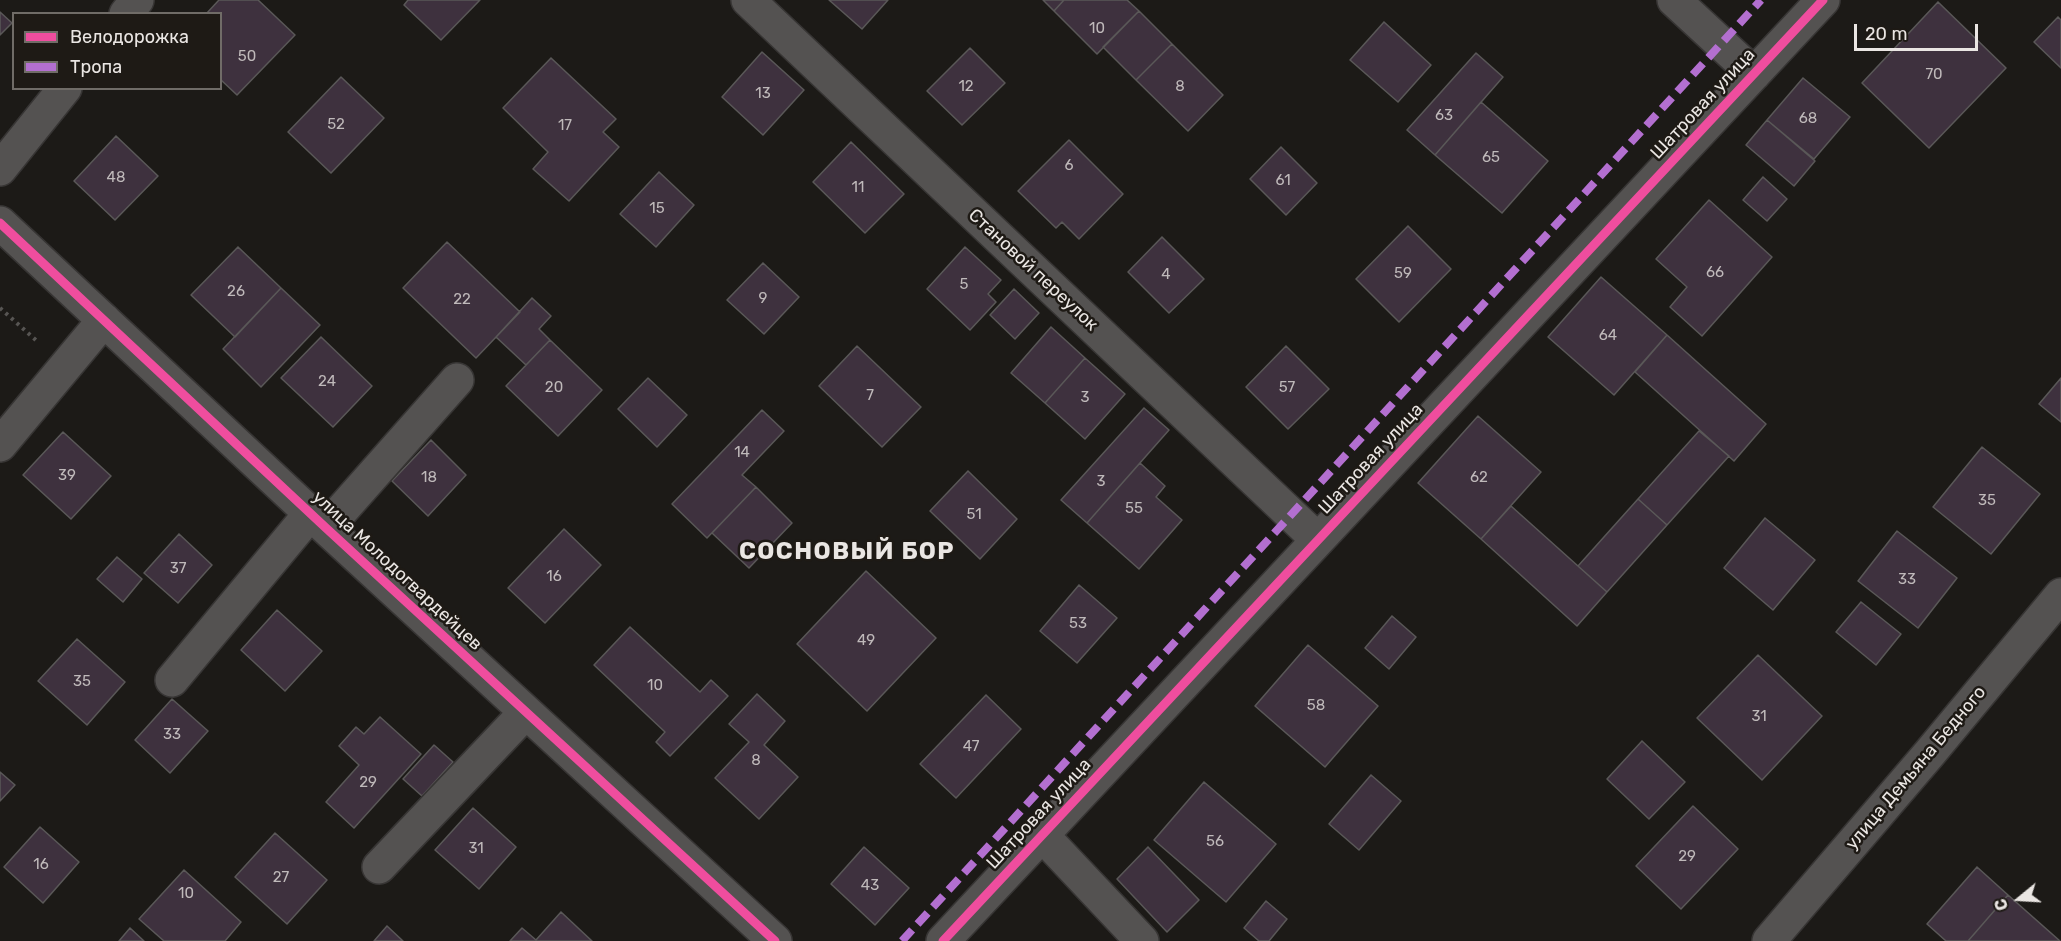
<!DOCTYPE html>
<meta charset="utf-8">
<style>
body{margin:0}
#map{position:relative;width:2061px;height:941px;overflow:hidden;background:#1c1a17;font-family:Rubik,sans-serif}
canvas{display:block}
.legend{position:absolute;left:12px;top:12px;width:210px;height:78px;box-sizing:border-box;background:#1e1a15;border:2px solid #706c67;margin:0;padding:8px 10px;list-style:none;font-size:18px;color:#eae6e3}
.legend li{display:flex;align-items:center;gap:12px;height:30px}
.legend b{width:30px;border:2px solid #706c67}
.north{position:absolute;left:1989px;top:869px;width:60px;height:60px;-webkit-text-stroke:4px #1e1a15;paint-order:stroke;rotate:252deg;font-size:16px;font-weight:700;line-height:24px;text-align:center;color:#eae6e3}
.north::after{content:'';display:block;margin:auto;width:21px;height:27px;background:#eae6e3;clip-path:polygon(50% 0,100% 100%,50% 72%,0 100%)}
.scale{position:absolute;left:1854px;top:24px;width:124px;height:27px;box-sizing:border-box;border:3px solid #eae6e3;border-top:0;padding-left:8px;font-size:18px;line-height:21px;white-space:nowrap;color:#eae6e3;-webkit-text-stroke:4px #1e1a15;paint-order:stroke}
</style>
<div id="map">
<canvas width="2061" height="941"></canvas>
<ul class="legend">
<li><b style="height:8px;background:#ef4d9e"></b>Велодорожка</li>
<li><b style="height:8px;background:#b36fd0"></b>Тропа</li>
</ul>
<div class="north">С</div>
<div class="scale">20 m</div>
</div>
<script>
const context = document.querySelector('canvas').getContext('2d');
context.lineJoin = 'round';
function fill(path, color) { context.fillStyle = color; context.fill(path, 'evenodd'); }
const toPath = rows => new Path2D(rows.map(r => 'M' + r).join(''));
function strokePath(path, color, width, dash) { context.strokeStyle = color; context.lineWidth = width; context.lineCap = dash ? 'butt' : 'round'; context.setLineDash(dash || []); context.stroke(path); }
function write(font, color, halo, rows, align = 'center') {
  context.font = font + ' Rubik,sans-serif'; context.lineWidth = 5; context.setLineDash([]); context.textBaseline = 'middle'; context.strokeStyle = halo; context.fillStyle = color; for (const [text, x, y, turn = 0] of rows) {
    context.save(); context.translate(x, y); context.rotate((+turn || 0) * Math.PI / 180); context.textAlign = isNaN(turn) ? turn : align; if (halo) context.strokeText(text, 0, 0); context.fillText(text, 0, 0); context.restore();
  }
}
const building = toPath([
 [219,0,258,0,295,35,237,95,220,79,220,14,206,14,219,0],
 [408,0,480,0,441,40,404,5,408,0],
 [829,0,888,0,862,29,829,0],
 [1043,0,1064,0,1054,11,1043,0],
 [1064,0,1127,0,1139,11,1097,54,1054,11,1064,0],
 [1938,2,2006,68,1929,148,1862,83,1938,2],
 [1139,11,1172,44,1136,80,1103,47,1139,11],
 [0,12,12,23,0,35,0,12],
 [2058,17,2061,20,2061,68,2034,42,2058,17],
 [1384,22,1431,65,1398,102,1350,60,1384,22],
 [1172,44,1223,95,1188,131,1136,80,1172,44],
 [970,48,1005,83,962,125,927,91,970,48],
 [762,52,804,90,763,135,722,97,762,52],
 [1476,53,1503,77,1435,155,1407,130,1476,53],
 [551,58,616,119,603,132,619,147,569,201,533,169,548,152,503,108,551,58],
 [341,77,384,118,331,173,288,132,341,77],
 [1803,78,1850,117,1814,159,1767,120,1803,78],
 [1481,102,1548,161,1502,213,1435,155,1481,102],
 [1767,120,1815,161,1794,186,1746,145,1767,120],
 [116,136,158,176,115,220,74,181,116,136],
 [1069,140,1123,194,1079,239,1062,222,1056,228,1018,191,1069,140],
 [851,142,904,194,865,233,813,182,851,142],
 [1281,147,1317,183,1286,215,1250,179,1281,147],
 [659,172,694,205,656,247,620,214,659,172],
 [1763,177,1787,199,1767,221,1743,200,1763,177],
 [1709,200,1772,257,1702,336,1670,307,1687,287,1656,259,1709,200],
 [1408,226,1451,269,1399,322,1356,279,1408,226],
 [1162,237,1204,279,1169,313,1128,272,1162,237],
 [447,242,520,312,476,358,403,288,447,242],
 [238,247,281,288,235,337,191,295,238,247],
 [965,247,1001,280,988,294,996,302,970,330,927,289,965,247],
 [763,263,799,297,764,334,727,300,763,263],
 [1601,277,1667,335,1614,395,1548,337,1601,277],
 [281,288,320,325,261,387,223,349,281,288],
 [1014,289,1039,313,1015,339,990,315,1014,289],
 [532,298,551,316,539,329,550,340,526,365,496,337,532,298],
 [1051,327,1085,358,1045,403,1011,373,1051,327],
 [1667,335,1766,424,1734,461,1635,372,1667,335],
 [321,337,372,386,333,427,281,378,321,337],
 [550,340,602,390,558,436,506,386,550,340],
 [857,346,921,407,882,447,819,386,857,346],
 [1286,346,1329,389,1288,429,1246,387,1286,346],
 [1085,358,1125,394,1085,439,1045,403,1085,358],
 [648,378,687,415,657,447,618,409,648,378],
 [2061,378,2061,422,2039,404,2061,378],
 [1144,408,1169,430,1087,523,1061,500,1144,408],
 [762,410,784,431,742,475,756,487,707,538,672,504,762,410],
 [1478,416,1541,472,1481,539,1418,483,1478,416],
 [1699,431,1729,456,1667,525,1638,499,1699,431],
 [63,432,111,476,71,519,23,475,63,432],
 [431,440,466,475,428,516,392,481,431,440],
 [1982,447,2040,494,1991,554,1933,507,1982,447],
 [1140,463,1165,486,1156,497,1182,520,1139,569,1087,523,1140,463],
 [968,471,1017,519,980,559,930,511,968,471],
 [756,487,792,523,749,568,712,533,756,487],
 [1638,499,1667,525,1607,592,1578,566,1638,499],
 [1511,506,1607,592,1577,626,1481,539,1511,506],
 [1765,518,1815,560,1773,610,1724,568,1765,518],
 [564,529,601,565,545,623,508,588,564,529],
 [1897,531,1957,578,1918,628,1858,581,1897,531],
 [179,534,212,565,178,603,144,573,179,534],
 [117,557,142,579,123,602,97,579,117,557],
 [866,571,936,638,867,711,797,644,866,571],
 [1079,585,1117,618,1077,663,1040,631,1079,585],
 [1861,602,1901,634,1876,665,1836,632,1861,602],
 [277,610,322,651,285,691,241,650,277,610],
 [1392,616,1416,637,1389,669,1365,648,1392,616],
 [630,627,700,692,711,680,728,696,670,756,656,742,665,732,594,665,630,627],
 [77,639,125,682,87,725,38,681,77,639],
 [1308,645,1378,706,1325,767,1255,706,1308,645],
 [1758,655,1822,716,1762,780,1697,718,1758,655],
 [757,694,785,721,764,745,798,777,759,819,715,778,749,742,729,724,757,694],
 [986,695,1021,729,956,798,920,764,986,695],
 [172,699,208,731,170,773,135,740,172,699],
 [380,717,421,754,354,828,326,802,359,765,339,746,356,727,364,734,380,717],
 [1642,741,1685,782,1649,819,1607,779,1642,741],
 [434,745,453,762,422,796,403,779,434,745],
 [0,772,15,785,0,801,0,772],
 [1371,775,1401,801,1359,850,1329,824,1371,775],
 [1204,782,1276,844,1226,902,1154,840,1204,782],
 [1693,806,1738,849,1681,909,1636,866,1693,806],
 [473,808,516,847,479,889,435,850,473,808],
 [40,827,79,862,43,903,4,867,40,827],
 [275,833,327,880,287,924,235,877,275,833],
 [864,847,909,888,875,925,831,884,864,847],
 [1148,847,1199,900,1167,932,1117,879,1148,847],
 [1977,867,2008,895,1968,941,1946,941,1927,924,1977,867],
 [184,870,241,922,225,941,164,941,139,919,184,870],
 [2008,895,2060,941,1968,941,2008,895],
 [1266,901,1287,919,1269,941,1259,941,1244,928,1266,901],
 [561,912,592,941,510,941,522,928,536,940,561,912],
 [387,926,403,941,374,941,387,926],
 [130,928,144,941,119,941,130,928]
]);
fill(building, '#3e313e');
strokePath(building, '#5a5858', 1.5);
const minor = toPath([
 [748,0,1318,540],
 [1674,0,1754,74],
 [126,14,137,0],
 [0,169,65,88],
 [0,223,326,528,775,941],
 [0,445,104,320],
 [326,528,457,380],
 [172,680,310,514],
 [1042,835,1142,941],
 [379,867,526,712],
 [943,941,1823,0],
 [1769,941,1929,754,2061,595]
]);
strokePath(minor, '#373534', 36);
strokePath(toPath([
 [0,308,38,342]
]), '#575553', 4, [3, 4.5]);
strokePath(minor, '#545251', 33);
strokePath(toPath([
 [902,941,1761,0]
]), '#b36fd0', 8, [15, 8]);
strokePath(toPath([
 [0,223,326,528,775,941],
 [943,941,1823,0]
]), '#ef4d9e', 9);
write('15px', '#bfb9ba', null, [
 ["10",1097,29],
 ["50",247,57],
 ["70",1934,75],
 ["12",966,87],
 ["8",1180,87],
 ["13",763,94],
 ["63",1444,116],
 ["68",1808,119],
 ["52",336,125],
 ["17",565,126],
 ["65",1491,158],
 ["6",1069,166],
 ["48",116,178],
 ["61",1283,181],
 ["11",858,188],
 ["15",657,209],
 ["66",1715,273],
 ["59",1403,274],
 ["4",1166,275],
 ["5",964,285],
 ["26",236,292],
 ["9",763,299],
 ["22",462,300],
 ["64",1608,336],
 ["24",327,382],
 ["20",554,388],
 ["57",1287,388],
 ["7",870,396],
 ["3",1085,398],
 ["14",742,453],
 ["39",67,476],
 ["18",429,478],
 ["62",1479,478],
 ["3",1101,482],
 ["35",1987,501],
 ["55",1134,509],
 ["51",974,515],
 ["37",178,569],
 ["16",554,577],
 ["33",1907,580],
 ["53",1078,624],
 ["49",866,641],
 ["35",82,682],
 ["10",655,686],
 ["58",1316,706],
 ["31",1759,717],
 ["33",172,735],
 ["47",971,747],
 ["8",756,761],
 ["29",368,783],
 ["56",1215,842],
 ["31",476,849],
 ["29",1687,857],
 ["16",41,865],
 ["27",281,878],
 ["43",870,886],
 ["10",186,894]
]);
write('18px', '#eae6e3', '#1e1a15', [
 ["Шатровая улица",1703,104,-47],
 ["Становой переулок",1033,270,43],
 ["Шатровая улица",1371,459,-47],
 ["улица Молодогвардейцев",397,571,43],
 ["улица Демьяна Бедного",1916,768,-50],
 ["Шатровая улица",1039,814,-47]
]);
context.letterSpacing = '1.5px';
write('bold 24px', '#eae6e3', '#1e1a15', [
 ["СОСНОВЫЙ БОР",847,552]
]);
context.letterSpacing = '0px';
</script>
